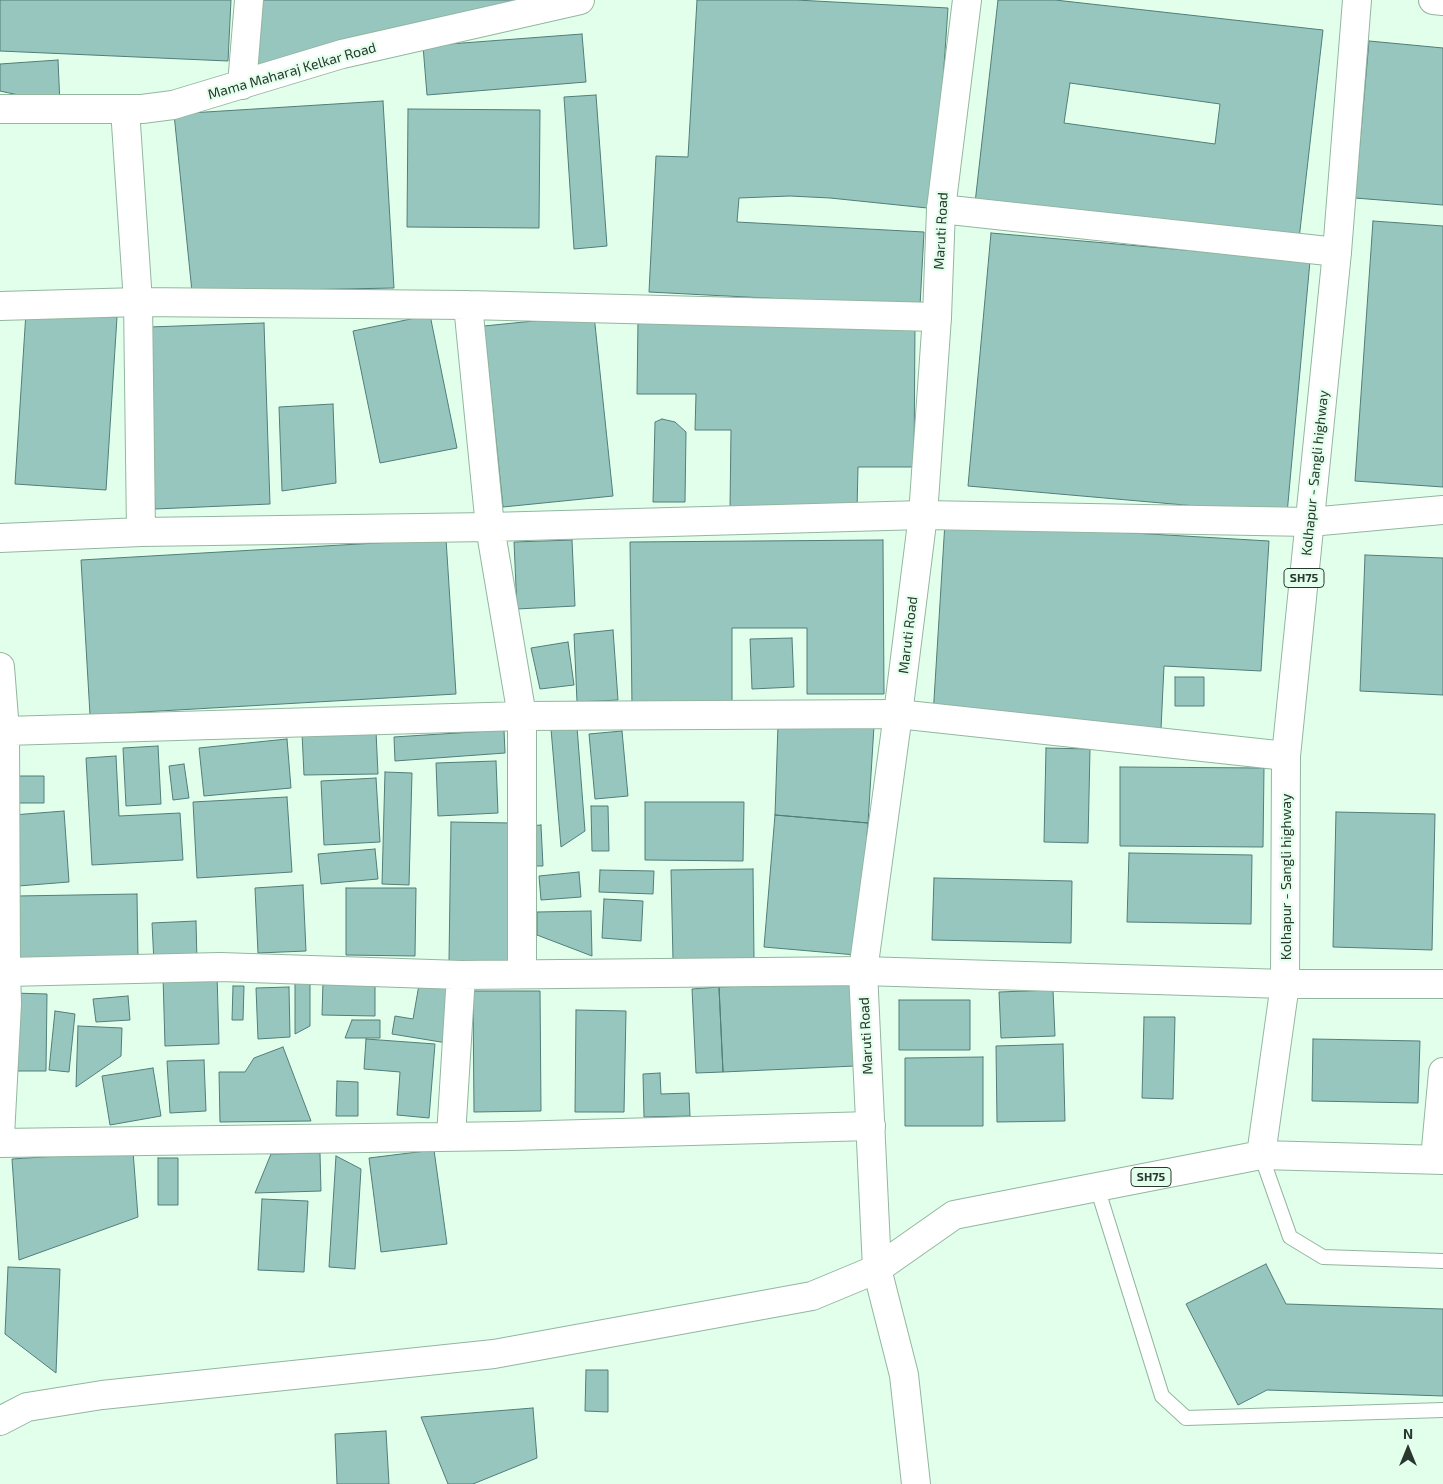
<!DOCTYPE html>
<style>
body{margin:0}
#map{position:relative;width:1443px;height:1484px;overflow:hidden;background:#e2ffec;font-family:"Exo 2",sans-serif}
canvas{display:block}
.north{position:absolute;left:1383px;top:1424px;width:50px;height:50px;-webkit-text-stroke:4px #e2ffec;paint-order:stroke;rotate:0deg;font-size:14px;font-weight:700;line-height:20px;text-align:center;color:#29372e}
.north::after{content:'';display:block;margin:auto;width:18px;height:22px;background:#29372e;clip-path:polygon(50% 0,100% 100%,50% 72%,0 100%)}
</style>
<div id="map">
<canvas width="1443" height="1484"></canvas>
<div class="north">N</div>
</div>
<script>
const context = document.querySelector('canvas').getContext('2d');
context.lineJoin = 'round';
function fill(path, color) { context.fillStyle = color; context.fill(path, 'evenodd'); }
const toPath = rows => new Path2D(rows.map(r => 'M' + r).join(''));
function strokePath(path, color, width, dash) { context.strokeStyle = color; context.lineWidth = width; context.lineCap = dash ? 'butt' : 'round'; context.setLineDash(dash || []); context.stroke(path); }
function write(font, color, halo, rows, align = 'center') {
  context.font = font + ' "Exo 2",sans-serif'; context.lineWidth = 4.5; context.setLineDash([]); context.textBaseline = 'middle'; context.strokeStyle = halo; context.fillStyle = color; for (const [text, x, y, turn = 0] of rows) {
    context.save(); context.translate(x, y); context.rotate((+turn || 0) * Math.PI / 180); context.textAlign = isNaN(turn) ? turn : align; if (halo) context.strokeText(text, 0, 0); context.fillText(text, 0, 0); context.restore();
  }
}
const building = toPath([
 [0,0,231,0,228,61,0,51,0,0],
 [262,0,521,0,256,66,262,0],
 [697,0,796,0,948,8,937,168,937,209,830,198,790,196,739,198,737,222,924,232,920,306,649,292,656,156,688,157,697,0],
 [998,0,1055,0,1323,30,1299,239,975,203,998,0],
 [582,34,586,82,427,95,423,46,582,34],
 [1369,41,1443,48,1443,205,1355,198,1369,41],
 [58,60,60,104,0,91,0,64,58,60],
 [1070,83,1220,104,1215,144,1064,123,1070,83],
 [596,95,607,246,574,249,564,97,596,95],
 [383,101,394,288,192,292,174,114,383,101],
 [408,109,540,110,539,228,407,227,408,109],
 [1373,221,1443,226,1443,487,1355,481,1373,221],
 [991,233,1310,261,1287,514,968,486,991,233],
 [26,312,117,317,106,490,15,484,26,312],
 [430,315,457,448,380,463,353,331,430,315],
 [594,315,613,496,503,507,484,326,594,315],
 [638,321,915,324,914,467,858,467,857,510,730,508,731,430,695,430,696,394,637,394,638,321],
 [264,323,270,504,155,509,149,327,264,323],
 [333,404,336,483,282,491,279,407,333,404],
 [662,419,675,422,686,432,685,502,653,502,655,422,662,419],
 [945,522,1269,541,1261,671,1164,666,1161,729,933,716,945,522],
 [446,539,456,694,90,715,81,560,446,539],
 [572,540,575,606,517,609,514,542,572,540],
 [883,540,884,694,807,694,807,628,732,628,732,707,632,707,630,542,883,540],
 [1365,555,1443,558,1443,695,1360,691,1365,555],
 [613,630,618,700,577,702,574,634,613,630],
 [792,638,794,687,752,689,750,639,792,638],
 [568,642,574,685,540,689,531,648,568,642],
 [1175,677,1204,677,1204,706,1175,706,1175,677],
 [778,725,874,726,868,823,775,815,778,725],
 [577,727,585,831,561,847,551,729,577,727],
 [504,730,505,753,395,761,394,737,504,730],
 [376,731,378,774,304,775,302,733,376,731],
 [622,731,628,796,595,799,589,734,622,731],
 [287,739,291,788,204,796,199,748,287,739],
 [158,746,161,804,126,806,123,748,158,746],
 [1046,748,1090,749,1088,843,1044,842,1046,748],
 [116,756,119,816,180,813,183,860,92,865,86,758,116,756],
 [496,761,498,813,438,816,436,763,496,761],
 [184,764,189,798,173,800,169,766,184,764],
 [1120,767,1264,768,1263,847,1120,846,1120,767],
 [385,772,412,773,409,885,382,884,385,772],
 [14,776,44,776,44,803,14,803,14,776],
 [376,778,380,842,324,845,321,781,376,778],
 [287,797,292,872,197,878,193,802,287,797],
 [645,802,744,802,743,861,645,860,645,802],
 [591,806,608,806,609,851,592,851,591,806],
 [64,811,69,882,18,886,13,815,64,811],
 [1336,812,1435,814,1432,950,1333,947,1336,812],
 [775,815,868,823,856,955,764,947,775,815],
 [451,822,511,823,510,962,449,961,451,822],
 [541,825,543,866,531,866,529,826,541,825],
 [375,849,378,879,321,884,318,854,375,849],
 [1129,853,1252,855,1251,924,1127,922,1129,853],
 [753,869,754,958,673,960,671,870,753,869],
 [600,870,654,871,653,894,599,892,600,870],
 [579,872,581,897,541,900,539,876,579,872],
 [934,878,1072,881,1071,943,932,940,934,878],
 [303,885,306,951,258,953,255,888,303,885],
 [346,888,416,888,415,956,346,955,346,888],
 [137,894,138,958,18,960,17,896,137,894],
 [604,899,643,901,641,941,602,938,604,899],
 [591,911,592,956,537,935,537,912,591,911],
 [196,921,197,961,154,963,152,923,196,921],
 [217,974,219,1044,165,1046,163,976,217,974],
 [420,979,457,985,447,1043,392,1034,395,1016,413,1019,420,979],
 [295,982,310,982,310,1026,295,1034,295,982],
 [323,982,375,984,375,1016,322,1015,323,982],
 [852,982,855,1066,723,1072,719,987,852,982],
 [233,986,244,986,243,1020,232,1020,233,986],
 [289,987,290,1037,258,1039,256,988,289,987],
 [719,987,723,1072,696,1073,692,989,719,987],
 [1053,990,1055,1036,1001,1038,999,992,1053,990],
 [473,991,540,991,541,1111,474,1112,473,991],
 [13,993,47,994,46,1071,11,1071,13,993],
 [128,996,130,1020,96,1022,93,999,128,996],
 [899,1000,970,1000,970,1050,899,1050,899,1000],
 [576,1010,626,1011,624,1112,575,1112,576,1010],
 [55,1011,75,1014,69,1072,49,1070,55,1011],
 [1144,1017,1175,1017,1173,1099,1142,1098,1144,1017],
 [352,1020,380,1020,380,1038,345,1038,352,1020],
 [78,1026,122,1028,121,1056,76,1087,78,1026],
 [366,1039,435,1044,429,1118,397,1115,400,1072,364,1069,366,1039],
 [1313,1039,1420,1041,1418,1103,1312,1101,1313,1039],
 [1063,1044,1065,1121,997,1122,996,1046,1063,1044],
 [283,1047,311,1121,220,1122,219,1072,245,1072,254,1058,283,1047],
 [983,1057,983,1126,905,1126,905,1058,983,1057],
 [204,1060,206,1111,170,1113,167,1061,204,1060],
 [153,1068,161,1116,110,1125,102,1076,153,1068],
 [660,1073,661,1094,689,1093,690,1116,644,1117,643,1074,660,1073],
 [337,1081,358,1082,358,1116,336,1116,337,1081],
 [434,1150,447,1244,381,1252,369,1158,434,1150],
 [133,1151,138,1217,19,1260,12,1159,133,1151],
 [320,1153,321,1191,255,1193,271,1154,320,1153],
 [336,1156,361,1169,355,1269,329,1267,336,1156],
 [158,1158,178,1158,178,1205,158,1205,158,1158],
 [262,1199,308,1201,304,1272,258,1270,262,1199],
 [1266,1264,1286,1304,1443,1309,1443,1396,1267,1390,1238,1405,1186,1304,1266,1264],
 [8,1267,60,1269,56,1373,5,1334,8,1267],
 [586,1370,608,1370,608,1412,585,1411,586,1370],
 [533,1408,537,1458,473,1484,448,1484,421,1417,533,1408],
 [386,1431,389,1484,337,1484,335,1434,386,1431]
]);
fill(building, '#97c6bf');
strokePath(building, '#517e78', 1);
const service = toPath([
 [1261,1155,1290,1237,1323,1257,1443,1261],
 [1097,1187,1162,1396,1186,1418,1443,1410]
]);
const minor = toPath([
 [1433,0,1443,1],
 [242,85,249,0],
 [0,109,142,109,173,105,342,54,580,0],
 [125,109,138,302,468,305,937,317],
 [941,209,1337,252],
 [468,305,490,527,522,716,898,714,1286,756],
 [0,306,138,302,141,532],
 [0,538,141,532,490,527,923,515,1310,522,1443,510],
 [0,667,5,731],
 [522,974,522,716,5,731,6,972,220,967,461,975,863,971,1285,984,1443,984],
 [0,1136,7,1004,6,972],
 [451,1136,461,975],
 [0,1143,512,1136,871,1126],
 [1435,1159,1443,1072]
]);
const tertiary = toPath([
 [0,1421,27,1407,102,1395,494,1354,812,1296,877,1269,863,971,898,714,923,515,937,317,941,209,967,0]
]);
const primary = toPath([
 [1261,1155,1285,984,1286,756,1337,252,1357,0],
 [916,1484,904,1375,877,1269,954,1215,1261,1155,1443,1160]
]);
strokePath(service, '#93b69f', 16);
strokePath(minor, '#93b69f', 30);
strokePath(tertiary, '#93b69f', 30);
strokePath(primary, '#93b69f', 30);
strokePath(service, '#fff', 14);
strokePath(minor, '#fff', 28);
strokePath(tertiary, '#fff', 28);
strokePath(primary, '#fff', 28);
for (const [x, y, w] of [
 [1304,578,40],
 [1151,1177,40]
]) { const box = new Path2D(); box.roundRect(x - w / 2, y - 9.5, w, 19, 4); context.fillStyle = '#e2ffec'; context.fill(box); strokePath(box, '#29372e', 1); }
write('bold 12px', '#29372e', null, [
 ["SH75",1304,578],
 ["SH75",1151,1177]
]);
write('14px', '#29372e', '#e2ffec', [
 ["Mama Maharaj Kelkar Road",292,71,-16],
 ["Maruti Road",941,231,-87],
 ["Kolhapur - Sangli highway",1315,473,-84],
 ["Maruti Road",908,635,-83],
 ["Kolhapur - Sangli highway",1286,877,-90],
 ["Maruti Road",866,1036,-93]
]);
</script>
